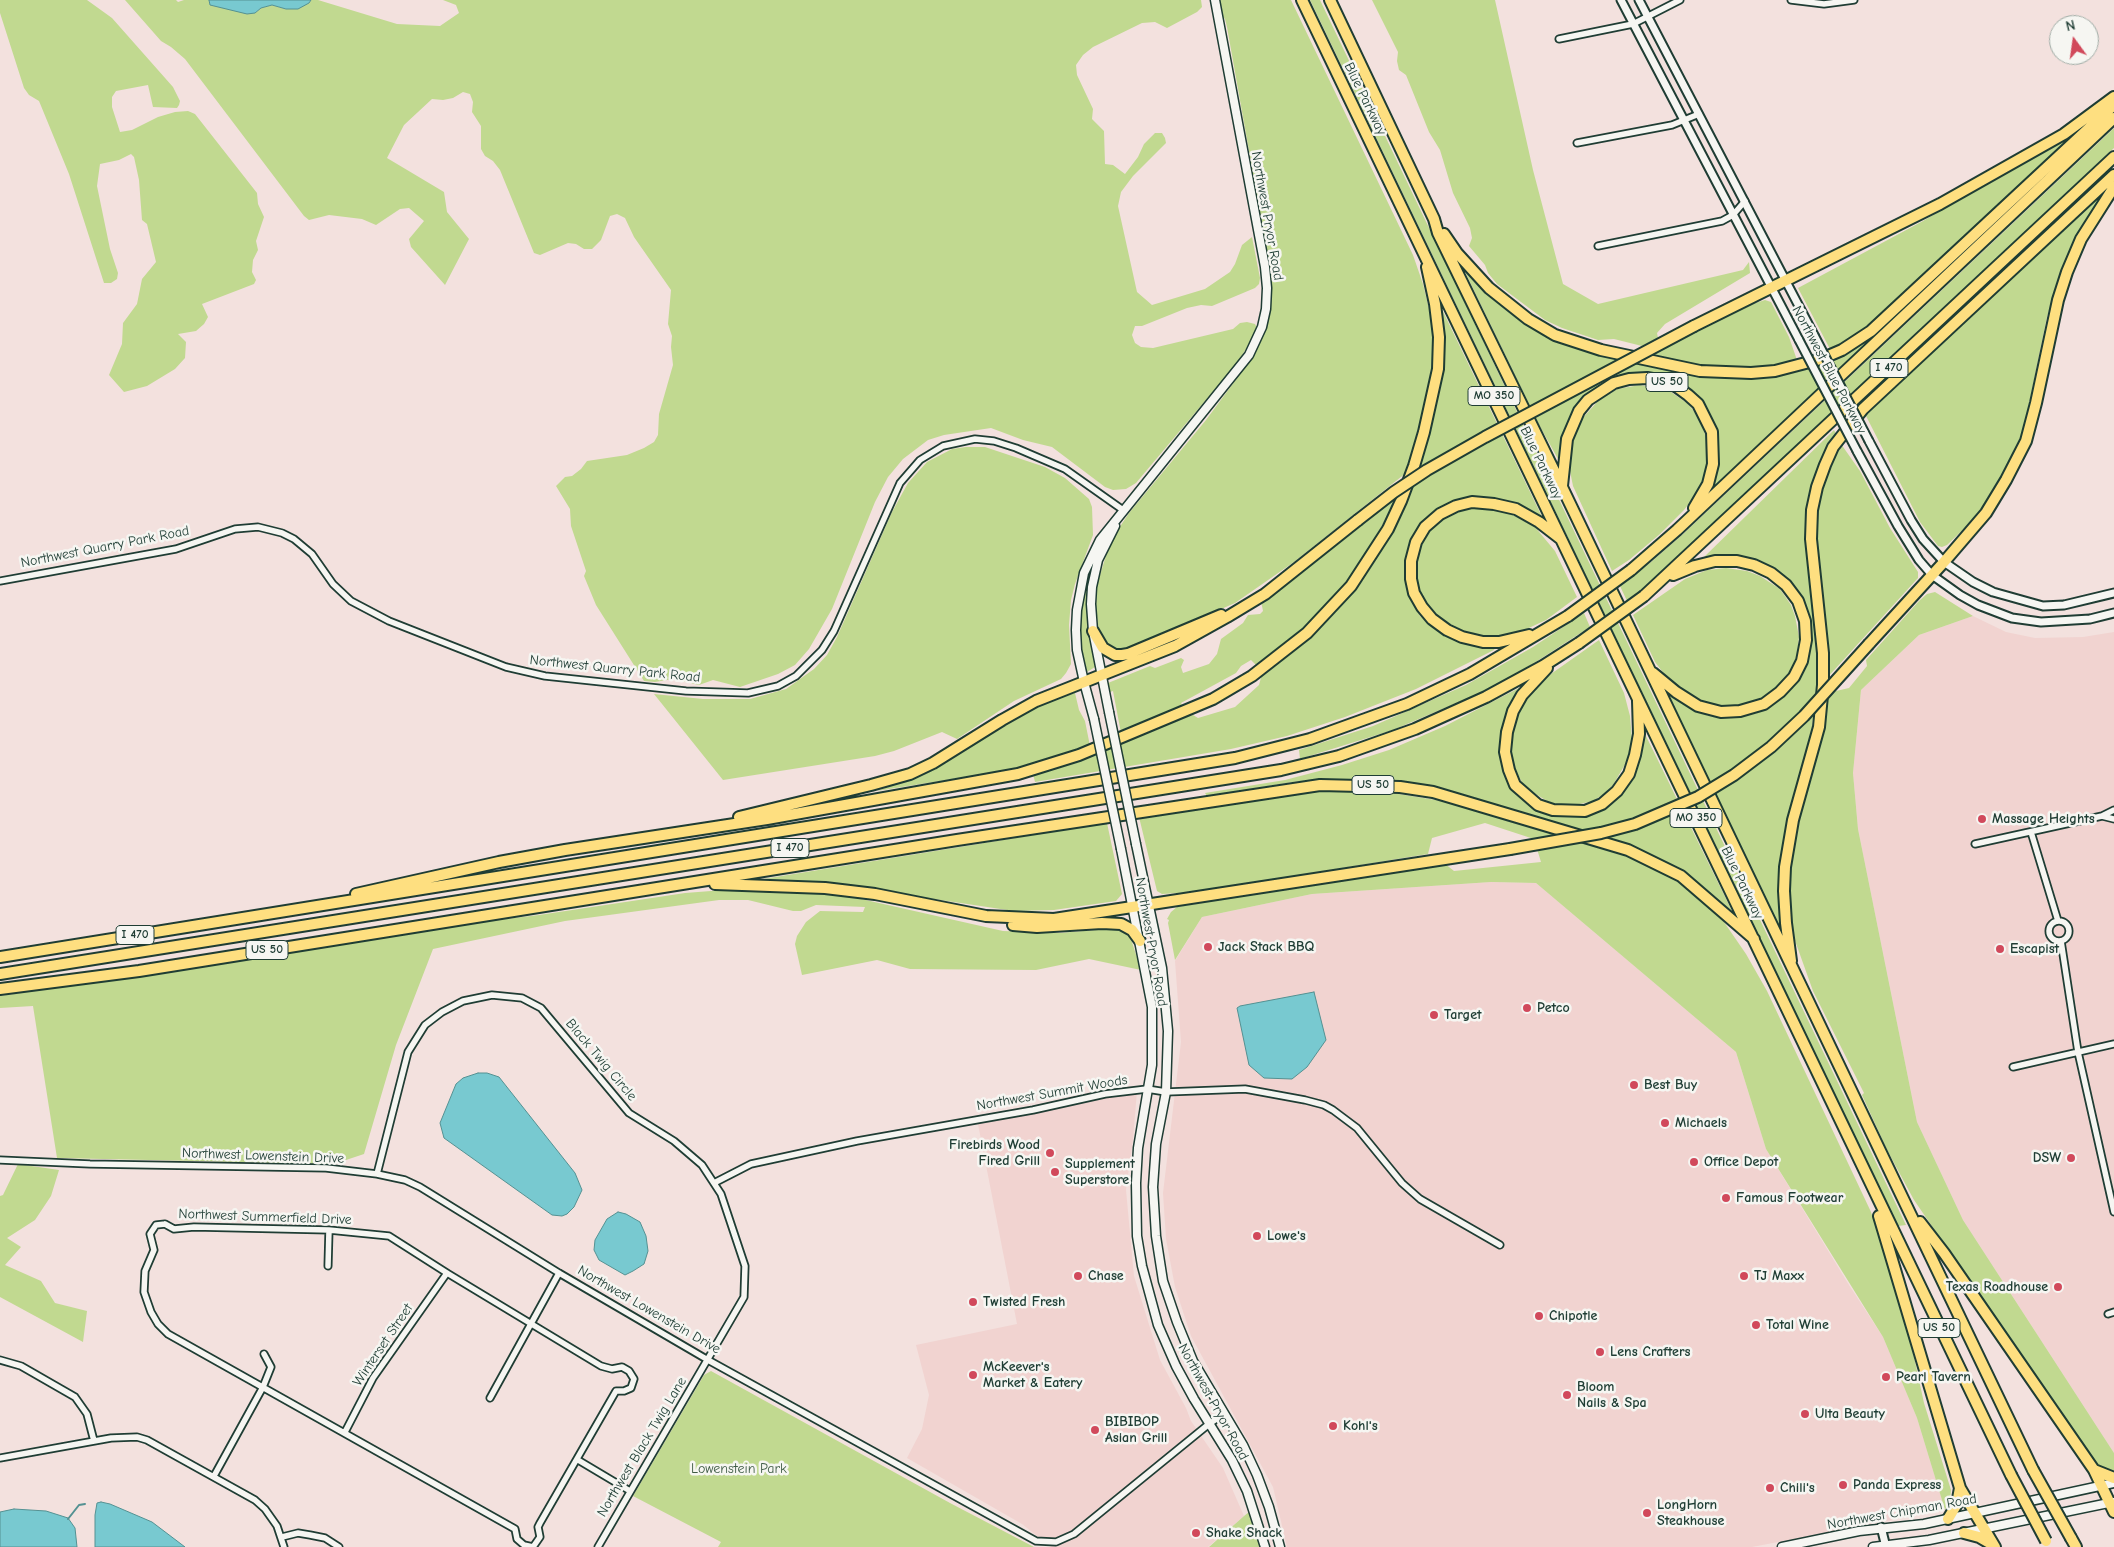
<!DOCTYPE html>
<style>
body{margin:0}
#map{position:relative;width:2114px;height:1547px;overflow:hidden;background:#f3e1de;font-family:"Comic Neue",sans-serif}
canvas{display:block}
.north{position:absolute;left:2049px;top:15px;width:50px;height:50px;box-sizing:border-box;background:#f6f6f2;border:1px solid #a0aca6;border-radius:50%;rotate:346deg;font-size:14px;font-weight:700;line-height:20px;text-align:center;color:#1f3d34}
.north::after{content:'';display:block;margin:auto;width:18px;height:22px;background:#d1495b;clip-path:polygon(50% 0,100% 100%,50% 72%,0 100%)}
</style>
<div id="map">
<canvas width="2114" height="1547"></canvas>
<div class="north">N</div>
</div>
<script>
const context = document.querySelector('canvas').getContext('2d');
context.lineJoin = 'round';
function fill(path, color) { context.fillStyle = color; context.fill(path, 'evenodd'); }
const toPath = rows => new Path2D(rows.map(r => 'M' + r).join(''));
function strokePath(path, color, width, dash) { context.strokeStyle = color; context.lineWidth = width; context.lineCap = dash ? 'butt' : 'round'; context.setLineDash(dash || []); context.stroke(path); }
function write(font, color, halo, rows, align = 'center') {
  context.font = font + ' "Comic Neue",sans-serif'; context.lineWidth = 5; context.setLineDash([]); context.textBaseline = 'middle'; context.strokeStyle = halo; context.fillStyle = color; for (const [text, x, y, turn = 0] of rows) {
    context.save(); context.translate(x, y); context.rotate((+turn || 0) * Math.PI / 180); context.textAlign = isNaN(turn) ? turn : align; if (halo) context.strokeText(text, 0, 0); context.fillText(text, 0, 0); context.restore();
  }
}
fill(toPath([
 [1973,616,2006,632,2035,638,2083,637,2114,632,2114,1453,1963,1220,1917,1122,1858,829,1853,773,1861,690,1919,635],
 [1491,882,1536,883,1736,1052,1766,1149,1849,1285,1883,1337,1917,1418,1945,1510,1752,1547,1287,1547,1273,1487,1191,1336,1175,1287,1166,1239,1163,1193,1181,1042,1175,961,1202,917,1312,894],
 [1137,1091,1133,1139,1126,1190,1134,1276,1160,1360,1186,1408,1191,1421,1223,1468,1244,1516,1208,1547,1051,1547,1022,1524,907,1458,922,1429,929,1395,916,1345,1017,1324,977,1119]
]), '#f1d3d0');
fill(toPath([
 [0,0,87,0,112,18,173,87,180,101,179,105,177,108,153,107,148,85,116,91,112,97,112,107,120,132,132,130,158,117,175,112,188,111,195,114,257,193,258,204,264,217,256,241,258,250,253,260,252,272,256,280,254,284,202,304,208,317,204,324,196,331,178,334,186,342,185,358,175,369,147,386,124,392,109,375,122,344,123,323,137,304,142,279,156,262,147,224,142,220,139,180,134,157,131,154,119,160,100,164,97,186,110,249,118,273,117,279,111,283,104,283,69,174,39,101,29,95,24,88,0,13],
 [125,0,176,0,178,2,184,0,209,0,210,5,255,13,261,8,272,5,286,9,309,3,311,0,318,0,397,24,440,26,459,13,456,5,443,0,1201,0,1202,7,1197,12,1167,28,1155,22,1142,23,1093,47,1083,55,1076,65,1077,75,1093,109,1092,119,1104,131,1105,164,1113,165,1125,174,1138,157,1144,144,1155,133,1162,133,1165,138,1166,143,1133,176,1121,192,1118,206,1137,292,1152,305,1205,289,1230,272,1235,264,1242,245,1252,237,1260,278,1259,284,1255,288,1212,306,1201,305,1187,308,1142,326,1135,326,1132,335,1135,343,1141,347,1153,348,1233,329,1240,323,1247,322,1255,324,1257,328,1246,349,1237,363,1136,483,1126,489,1113,490,1105,487,1052,447,1023,440,991,428,944,435,928,440,903,459,888,477,875,502,832,609,809,649,795,665,778,674,740,687,713,680,699,685,673,679,655,682,644,681,596,605,584,576,586,571,571,526,570,509,556,486,565,477,572,476,581,469,587,461,627,455,644,448,654,442,658,435,659,414,673,365,671,347,672,336,668,324,671,290,634,237,625,218,617,214,610,216,601,240,592,249,584,249,576,244,568,243,540,255,534,253,500,170,493,161,485,156,481,149,481,126,472,112,473,102,470,94,463,92,453,98,443,100,432,99,404,125,387,158,444,192,447,212,469,239,445,285,411,247,409,239,424,221,409,208,400,209,376,225,362,219,329,215,309,220,304,216,185,59,171,47,161,41],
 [1218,0,1291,0,1413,255,1423,284,1433,325,1433,352,1428,394,1406,473,1294,562,1235,603,1127,650,1115,651,1106,644,1099,633,1096,607,1097,585,1108,549,1117,531,1129,513,1206,420,1252,358,1260,343,1267,325,1270,291,1268,258,1227,27,1225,19,1220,14],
 [1310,0,1320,0,1906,1225,1898,1226],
 [1372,0,1495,0,1533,170,1563,284,1598,304,1743,270,1749,262,1750,273,1665,324,1657,333,1658,338,1642,346,1614,339,1598,340,1562,328,1545,320,1497,284,1488,273,1485,265,1469,246,1472,238,1470,228,1453,193,1440,150,1429,132,1406,75,1399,70,1397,61,1398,52],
 [2114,128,2114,148,1657,579,1627,601,1620,586,1651,562,1683,534],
 [2077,130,1872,324,1861,334,1831,351,1798,288,1923,221],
 [2111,183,2081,230,2068,255,2056,288,2047,317,2024,428,2015,452,1989,500,1975,518,1947,545,1942,547,1938,546,1920,522,1865,414],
 [1464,270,1494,300,1514,316,1547,336,1577,348,1606,356,1680,371,1724,378,1755,377,1790,373,1835,359,1870,340,1709,491,1717,471,1718,459,1717,437,1676,382,1612,380,1603,384,1586,397,1573,412,1565,431,1558,459,1538,423],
 [1765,300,1771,302,1789,337,1798,363,1773,368,1725,370,1648,357,1743,307],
 [1438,301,1546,525,1529,514,1465,500,1413,538,1406,559,1405,579,1409,595,1420,616,1441,633,1463,643,1495,648,1494,650,1416,689,1345,717,1287,736,1231,749,1035,782,1033,774,1076,761,1176,718,1193,715,1198,718,1235,707,1259,685,1262,674,1269,671,1268,668,1379,551,1437,388],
 [1640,385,1668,390,1687,403,1693,410,1700,420,1707,440,1708,451,1706,471,1698,492,1684,510,1660,534,1629,560,1612,571,1573,486,1570,471,1570,446,1573,435,1580,421,1598,401,1617,389],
 [1834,430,1836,434,1827,449,1814,480,1806,520,1807,559,1818,663,1818,680,1810,742,1784,836,1780,866,1781,931,1707,776,1667,697,1667,692,1685,705,1697,711,1709,716,1732,718,1757,713,1769,707,1786,694,1799,679,1804,668,1808,626,1776,574,1703,558],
 [1841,444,1860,471,1890,528,1918,572,1918,578,1826,679,1816,550,1816,517,1821,487,1832,458],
 [966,447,985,447,1045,467,1065,478,1089,499,1092,507,1093,535,1075,584,1071,600,1069,625,1071,664,1066,673,1061,679,1014,701,957,739,942,732,894,751,875,756,723,780,654,694,703,699,750,699,786,689,814,669,827,655,837,637,892,512,908,483,927,462,952,449],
 [1398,494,1369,551,1343,587,1294,638,1256,665,1251,660,1241,666,1236,673,1181,703,1182,705,1121,733,1113,691,1110,692,1108,683,1150,666,1155,668,1181,658,1184,660,1181,667,1183,673,1209,664,1217,654,1221,639,1243,623,1248,615,1260,614,1263,611,1261,601],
 [1468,508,1490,508,1502,511,1513,515,1535,527,1555,551,1577,597,1546,620,1518,633,1494,638,1473,637,1442,624,1419,597,1414,570,1421,542,1427,532,1445,516],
 [1099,547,1089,589,1087,606,1088,630,1095,667,1087,672,1080,640,1079,611,1084,584],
 [1726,568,1747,571,1760,576,1780,589,1791,605,1795,616,1799,637,1796,662,1791,673,1777,690,1755,704,1728,709,1695,701,1668,679,1655,662,1633,615,1685,579,1707,570],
 [1935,592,1973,616,1919,635,1861,690,1853,773,1858,829,1917,1122,1963,1220,2114,1453,2114,1474,2095,1464,1914,1200,1887,1150,1862,1095,1864,1093,1813,991,1793,935,1788,902,1789,855,1824,700,1836,691,1849,688,1867,666,1866,660,1919,601,1927,594],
 [1584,613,1590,627,1517,674,1487,690,1393,730,1300,759,1299,750,1373,726,1466,685,1533,647],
 [1599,640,1624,693,1630,716,1632,740,1627,761,1613,785,1604,794,1593,801,1571,806,1550,803,1531,791,1523,784,1515,770,1511,752,1510,742,1515,720,1525,700,1541,681],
 [1521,687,1507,714,1503,726,1500,754,1506,774,1551,814,1574,815,1620,793,1642,732,1644,732,1736,919,1677,871,1401,782,1378,780,1336,779,1293,782,1207,796,1205,793,1285,780,1342,765,1389,750,1445,726],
 [1075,693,1079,710,1085,721,1090,746,1073,753,1028,767,877,791,924,774,957,755,1023,713,1054,699],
 [1332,789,1374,790,1442,801,1622,854,1654,868,1678,882,1703,902,1724,922,1746,954,1767,991,1871,1212,1906,1320,1924,1403,1951,1490,1950,1501,1945,1510,1917,1418,1883,1337,1766,1149,1736,1052,1536,883,1491,882,1312,894,1202,917,1175,960,1168,923,1169,920,1167,919,1171,912,1177,907,1444,863,1454,871,1541,862,1537,849,1540,841,1485,823,1432,838,1428,854,1195,892,1162,894,1157,891,1139,817,1275,795],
 [1107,823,1122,894,1116,901,1054,910,1014,911,847,886,763,879],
 [737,889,786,889,839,894,1003,931,1059,933,1120,928,1127,931,1130,936,1141,970,1089,959,1036,970,910,969,877,960,802,975,795,944,797,936,806,922,820,911,863,912,865,907,816,905,801,911,793,911,748,900,719,900,565,921,433,949,396,1045,364,1154,334,1164,57,1158,33,1006,0,1008,0,996,481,922,539,915,685,893],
 [18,1164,59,1170,51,1196,35,1220,7,1238,21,1247,5,1265,41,1281,55,1303,87,1311,83,1342,0,1297,0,1196,3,1195],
 [711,1371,950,1503,1034,1547,718,1547,721,1542,633,1496,704,1375],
 [1249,1512,1260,1547,1209,1547,1244,1516]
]), '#c1d990');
const water = toPath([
 [209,0,311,0,309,3,298,9,286,9,272,5,261,8,255,13,247,14,210,5,209,0],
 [1314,992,1326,1040,1307,1067,1292,1079,1264,1078,1249,1065,1237,1008,1240,1006,1314,992],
 [478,1073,487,1073,499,1077,575,1173,582,1190,574,1207,567,1214,562,1216,552,1215,444,1138,440,1123,456,1084,463,1078,478,1073],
 [618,1212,626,1214,640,1222,646,1236,648,1251,644,1264,633,1271,625,1275,599,1260,594,1250,595,1240,607,1219,618,1212],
 [101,1502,110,1504,152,1522,185,1547,95,1547,95,1515,97,1503,101,1502],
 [14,1509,46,1511,68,1518,75,1528,77,1547,0,1547,0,1512,14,1509]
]);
fill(water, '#78c9d0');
strokePath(water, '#549192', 1);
strokePath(toPath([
 [68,1519,79,1505,85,1504]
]), '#549192', 2);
const minor = toPath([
 [1791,0,1824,4,1854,0],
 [1559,39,1633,24,1680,0],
 [1577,143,1672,125,1699,114],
 [1598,246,1722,221,1733,215,1745,201],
 [0,581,176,549,235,529,258,527,282,533,294,539,312,554,333,584,351,601,389,621,506,667,545,676,686,691,748,693,778,686,796,676,822,650,834,631,900,483,920,460,943,446,975,439,994,441,1016,448,1065,469,1123,510],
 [2102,816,2114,819],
 [2031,832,2058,921],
 [1975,844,2102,816,2114,810],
 '2049 931a10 10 0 1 1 20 0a10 10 0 1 1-20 0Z',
 [2061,941,2078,1052,2114,1212],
 [2013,1067,2114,1044],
 [0,1160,90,1164,326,1168,377,1174,405,1180,420,1187,559,1273,708,1360,1036,1541,1056,1542,1074,1534,1209,1424,1224,1414],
 [377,1174,408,1052,425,1025,442,1012,463,1001,492,995,522,998,541,1008,629,1113,674,1141,702,1165,721,1194,745,1266,744,1297,598,1547],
 [714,1183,751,1164,857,1141,1033,1110,1105,1094,1147,1089,1166,1092,1245,1089,1305,1100,1324,1105,1333,1110,1357,1128,1402,1183,1420,1199,1500,1245],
 [165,1224,174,1229,194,1227,329,1230,389,1236,447,1273,601,1366,612,1369,622,1367,629,1371,634,1379,631,1388,624,1391,616,1391,540,1523,538,1527,540,1537,533,1547,524,1545,517,1539,515,1529,168,1334,158,1324,151,1312,144,1292,145,1271,154,1250,150,1234,156,1225,165,1224],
 [328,1266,329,1230],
 [2108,1314,2114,1312],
 [0,1360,21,1366,75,1397,87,1414,94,1441],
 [490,1398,559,1273],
 [345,1432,373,1378,447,1273],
 [0,1458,111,1438,137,1437,147,1440,255,1500,265,1509,277,1526,284,1547],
 [578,1460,630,1491],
 [214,1476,263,1387,271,1367,264,1354],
 [282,1537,298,1533,310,1535,325,1538,339,1547]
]);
const tertiary = toPath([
 [1621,0,1799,340],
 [1639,0,1814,335],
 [1869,441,1911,520,1923,539,1944,562,1973,582,1993,592,2043,606,2064,605,2114,593],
 [1857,451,1898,526,1919,560,1932,575,1960,595,1978,605,2012,618,2041,622,2090,619,2114,613],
 [1881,1527,1886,1547]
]);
const secondary = toPath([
 [1109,712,1093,631,1091,604,1092,587,1098,560,1115,526],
 [1094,719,1084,682,1077,650,1076,630,1077,610,1084,573,1100,540,1249,355,1262,327,1266,309,1267,288,1265,267,1215,0],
 [1136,844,1162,968,1168,1031,1166,1092,1156,1144,1153,1187,1156,1236,1163,1281,1177,1322,1193,1361,1243,1445,1257,1475,1269,1507,1280,1547],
 [1121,849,1152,1007,1152,1065,1138,1148,1136,1183,1137,1236,1142,1266,1158,1325,1176,1366,1194,1399,1232,1460,1247,1491,1265,1547],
 [1782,1547,1859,1531,1924,1524,2114,1483],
 [1873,1547,1929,1540,2114,1502]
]);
const motorway = toPath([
 [1302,0,2011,1475],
 [1330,0,1434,219,1438,233,1562,487,2033,1470],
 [1444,234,1457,253,1489,288,1528,319,1555,335,1601,350,1700,371,1751,373,1775,371,1821,359,1842,350,1871,331,2114,105],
 [1694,326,1940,204,2064,134,2114,97],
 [1562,486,1567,439,1579,411,1588,400,1614,383,1629,379,1647,378,1664,381,1677,387,1688,395,1698,404,1712,432,1713,464,1708,484,1694,508],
 [1631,570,1677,530,2114,118],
 [1644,596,2114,157],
 [1093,631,1103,648,1115,655,1122,655,1128,654,1221,615],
 [1529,635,1499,642,1483,642,1462,637,1447,630,1432,619,1422,607,1414,593,1411,579,1411,561,1416,542,1425,527,1440,514,1456,506,1472,502,1494,504,1516,509,1539,522,1561,539],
 [1869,644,1944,562,1986,513,2006,480,2026,441,2036,403,2058,300,2067,272,2081,239,2114,187],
 [1547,668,1522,695,1513,711,1507,732,1505,752,1509,770,1515,785,1538,805,1553,810,1585,811,1602,804,1617,791,1629,774,1635,755,1639,734,1638,701],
 [1653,673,1676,692,1698,706,1721,712,1740,711,1764,704,1780,692,1794,677,1802,661,1806,640,1805,621,1798,601,1786,585,1771,573,1754,565,1737,561,1715,561,1695,566,1673,575],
 [739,817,871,785,910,774,933,763,1002,720,1036,701,1175,646,1227,617,1265,594,1358,520],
 [715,884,825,888,875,894,986,916,1054,919,1510,849],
 [356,894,499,862,565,850,767,819,1018,774,1079,755,1213,699,1252,676,1307,633,1351,586,1388,529,1401,501,1414,466,1424,432,1438,369,1439,337,1435,304,1427,267],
 [1013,925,1037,927,1102,923,1121,924,1132,930,1140,941],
 [0,957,1235,758,1310,739,1407,704,1470,674,1568,616],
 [1791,961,1786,923,1784,891,1785,867,1793,820,1819,727,1823,685,1823,653,1811,539,1812,510,1817,487,1825,465,1833,447,1863,409,2114,175],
 [0,974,1281,770,1339,756,1415,729,1486,697,1543,666,1579,643],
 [0,989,139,971,957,840,1320,785,1400,787,1433,792,1628,850,1681,876,1754,939],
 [1879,1216,1960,1488,1995,1547],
 [1920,1222,1944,1253,2094,1470,2114,1512],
 [2094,1470,2114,1478],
 [1948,1519,1957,1504,1960,1488],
 [1964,1533,1979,1537,1993,1545],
 [2071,1538,2076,1547]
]);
strokePath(minor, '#1f3d34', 9);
strokePath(tertiary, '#1f3d34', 11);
strokePath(secondary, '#1f3d34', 11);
strokePath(motorway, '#1f3d34', 14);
strokePath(minor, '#f6f6f2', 5.5);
strokePath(tertiary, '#f6f6f2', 7);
strokePath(secondary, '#f6f6f2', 8);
strokePath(motorway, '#fedf80', 10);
const tertiaryBridge = toPath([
 [1814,335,1869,441],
 [1799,340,1857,451]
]);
const secondaryBridge = toPath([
 [1109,712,1136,844],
 [1094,719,1121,849]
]);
const motorwayBridge = toPath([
 [1358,520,1394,492,1427,470,1485,437,1694,326],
 [1568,616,1631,570],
 [1579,643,1644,596],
 [1510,849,1601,833,1635,824,1698,797,1734,775,1771,747,1804,716,1869,644],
 [2033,1470,2071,1538],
 [2011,1475,2046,1541]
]);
strokePath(tertiaryBridge, '#1f3d34', 11, []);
strokePath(secondaryBridge, '#1f3d34', 11, []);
strokePath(motorwayBridge, '#1f3d34', 14, []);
strokePath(tertiaryBridge, '#f6f6f2', 7);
strokePath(secondaryBridge, '#f6f6f2', 8);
strokePath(motorwayBridge, '#fedf80', 10);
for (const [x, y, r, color] of [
 [1982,819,5,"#d1495b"],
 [1208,947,5,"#d1495b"],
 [2000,949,5,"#d1495b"],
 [1527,1008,5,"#d1495b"],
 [1434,1015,5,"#d1495b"],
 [1634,1085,5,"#d1495b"],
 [1665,1123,5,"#d1495b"],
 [1050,1153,5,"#d1495b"],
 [2071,1158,5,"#d1495b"],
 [1694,1162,5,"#d1495b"],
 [1055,1172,5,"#d1495b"],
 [1726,1198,5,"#d1495b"],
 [1257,1236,5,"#d1495b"],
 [1078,1276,5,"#d1495b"],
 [1744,1276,5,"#d1495b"],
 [2058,1287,5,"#d1495b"],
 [973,1302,5,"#d1495b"],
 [1539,1316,5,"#d1495b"],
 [1756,1325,5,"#d1495b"],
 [1600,1352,5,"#d1495b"],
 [973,1375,5,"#d1495b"],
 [1886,1377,5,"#d1495b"],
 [1567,1395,5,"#d1495b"],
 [1805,1414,5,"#d1495b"],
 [1333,1426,5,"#d1495b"],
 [1095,1430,5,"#d1495b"],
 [1843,1485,5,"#d1495b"],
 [1770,1488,5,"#d1495b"],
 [1647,1513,5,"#d1495b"],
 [1196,1533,5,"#d1495b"]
]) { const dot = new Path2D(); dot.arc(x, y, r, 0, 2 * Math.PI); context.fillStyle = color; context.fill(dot); strokePath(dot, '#f6f6f2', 2); }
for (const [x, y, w] of [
 [1889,368,38],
 [1667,382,42],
 [1494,396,52],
 [1373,785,42],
 [1696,818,52],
 [790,848,38],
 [135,935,38],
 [267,950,42],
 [1939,1328,42]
]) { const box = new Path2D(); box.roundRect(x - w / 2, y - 9.5, w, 19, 4); context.fillStyle = '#f6f6f2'; context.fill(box); strokePath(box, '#1f3d34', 1); }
write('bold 12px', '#1f3d34', null, [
 ["I 470",1889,368],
 ["US 50",1667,382],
 ["MO 350",1494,396],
 ["US 50",1373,785],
 ["MO 350",1696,818],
 ["I 470",790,848],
 ["I 470",135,935],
 ["US 50",267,950],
 ["US 50",1939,1328]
]);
write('14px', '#1f3d34', '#f6f6f2', [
 ["Blue Parkway",1365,99,64],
 ["Northwest Pryor Road",1267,216,80],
 ["Northwest Blue Parkway",1829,370,62],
 ["Blue Parkway",1541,463,64],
 ["Northwest Quarry Park Road",105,547,-11],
 ["Northwest Quarry Park Road",615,669,6],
 ["Blue Parkway",1742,883,64],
 ["Northwest Pryor Road",1151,942,80],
 ["Black Twig Circle",601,1060,50],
 ["Northwest Summit Woods",1052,1093,-10],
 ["Northwest Lowenstein Drive",263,1156,2],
 ["Northwest Summerfield Drive",265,1217,2],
 ["Northwest Lowenstein Drive",649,1310,30],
 ["Winterset Street",383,1345,-56],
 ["Northwest Pryor Road",1213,1402,61],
 ["Northwest Black Twig Lane",642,1447,-59],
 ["Northwest Chipman Road",1902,1512,-10]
]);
write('bold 14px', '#1f3d34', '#f6f6f2', [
 ["Massage Heights",1992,819],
 ["Jack Stack BBQ",1218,947],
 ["Escapist",2010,949],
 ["Petco",1537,1008],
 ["Target",1444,1015],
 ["Best Buy",1644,1085],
 ["Michaels",1675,1123],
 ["Firebirds Wood",1040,1145,"right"],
 ["Fired Grill",1040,1161,"right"],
 ["DSW",2061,1158,"right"],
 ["Office Depot",1704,1162],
 ["Supplement",1065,1164],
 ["Superstore",1065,1180],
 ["Famous Footwear",1736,1198],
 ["Lowe's",1267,1236],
 ["Chase",1088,1276],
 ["TJ Maxx",1754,1276],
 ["Texas Roadhouse",2048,1287,"right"],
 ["Twisted Fresh",983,1302],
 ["Chipotle",1549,1316],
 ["Total Wine",1766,1325],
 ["Lens Crafters",1610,1352],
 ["McKeever's",983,1367],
 ["Market & Eatery",983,1383],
 ["Pearl Tavern",1896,1377],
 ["Bloom",1577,1387],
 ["Nails & Spa",1577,1403],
 ["Ulta Beauty",1815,1414],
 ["BIBIBOP",1105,1422],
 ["Asian Grill",1105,1438],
 ["Kohl's",1343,1426],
 ["Panda Express",1853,1485],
 ["Chili's",1780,1488],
 ["LongHorn",1657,1505],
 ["Steakhouse",1657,1521],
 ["Shake Shack",1206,1533]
], 'left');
write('14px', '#3f5c46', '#f6f6f2', [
 ["Lowenstein Park",739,1469]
]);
</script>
